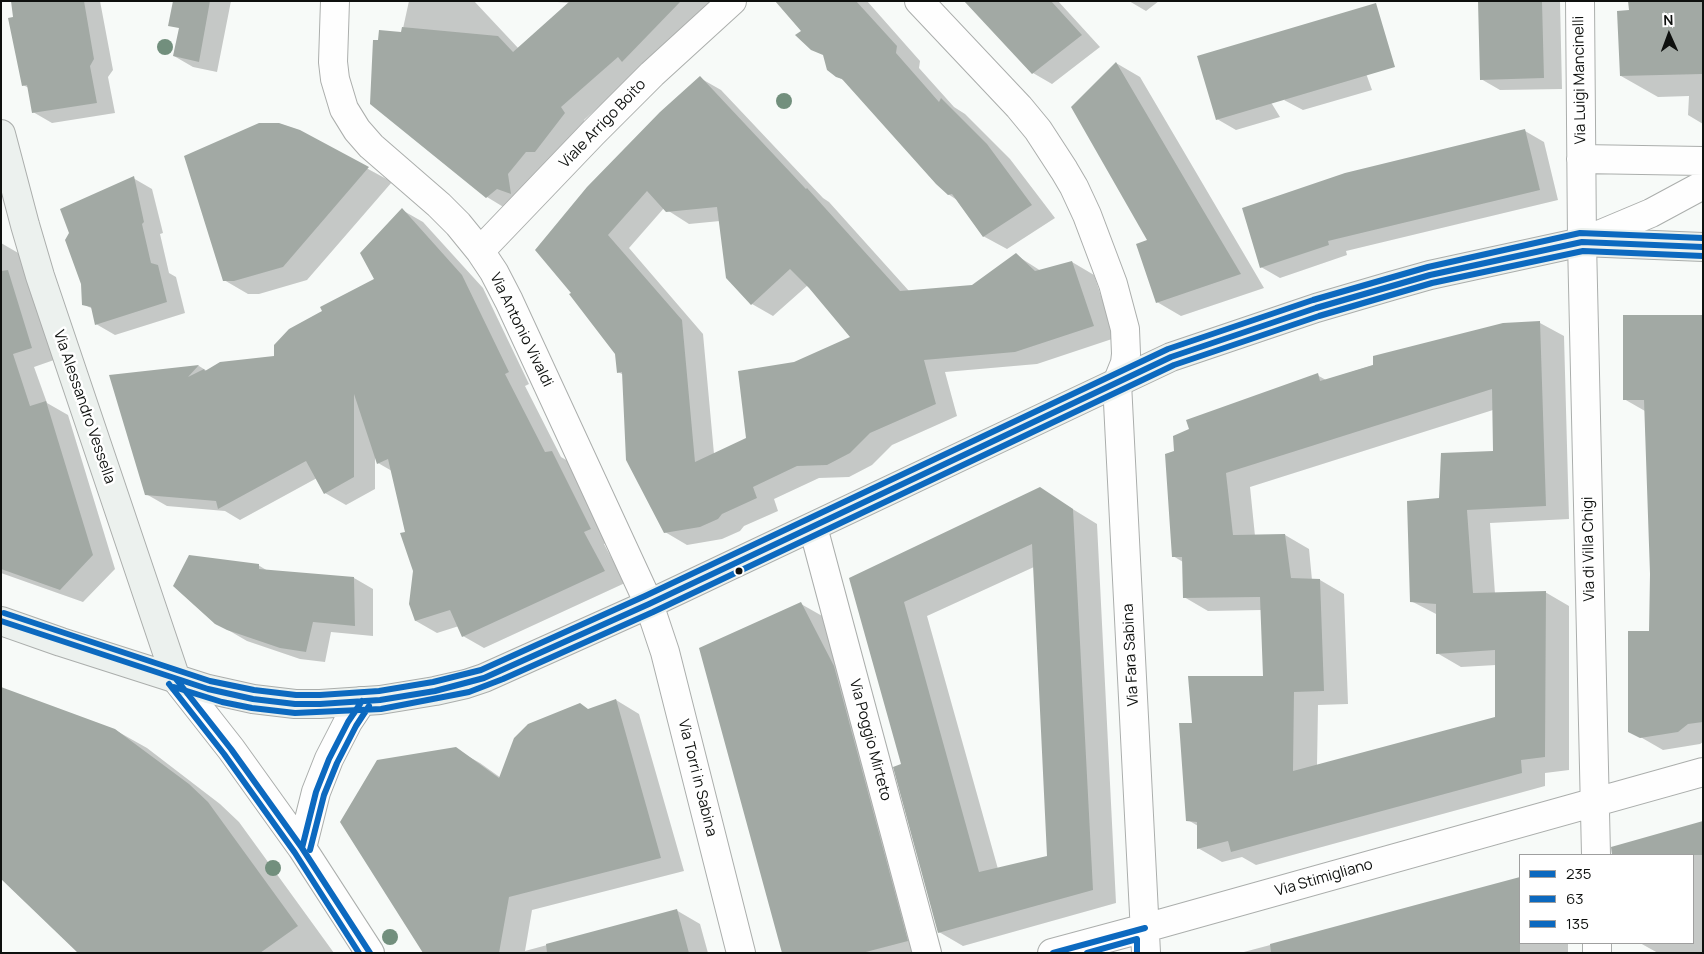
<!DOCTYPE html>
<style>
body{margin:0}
#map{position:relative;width:1704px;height:954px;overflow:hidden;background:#f7faf8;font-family:Manrope,sans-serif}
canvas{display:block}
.frame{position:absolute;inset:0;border:2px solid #0e100e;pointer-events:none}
.legend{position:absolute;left:1519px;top:854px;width:175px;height:90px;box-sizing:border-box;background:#fff;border:1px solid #9f9f9f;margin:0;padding:6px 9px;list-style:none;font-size:15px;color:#0e100e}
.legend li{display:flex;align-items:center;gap:10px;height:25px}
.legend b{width:25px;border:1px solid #9f9f9f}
.north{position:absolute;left:1644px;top:10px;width:50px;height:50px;-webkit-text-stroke:4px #fff;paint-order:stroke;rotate:358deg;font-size:14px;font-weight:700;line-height:20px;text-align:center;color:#0e100e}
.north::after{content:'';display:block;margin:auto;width:18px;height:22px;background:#0e100e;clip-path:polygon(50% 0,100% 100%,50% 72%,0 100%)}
</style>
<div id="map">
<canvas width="1704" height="954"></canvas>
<div class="frame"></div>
<ul class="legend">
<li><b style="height:6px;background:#0c69bf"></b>235</li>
<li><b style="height:6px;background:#0c69bf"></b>63</li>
<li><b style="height:6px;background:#0c69bf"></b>135</li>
</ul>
<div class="north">N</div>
</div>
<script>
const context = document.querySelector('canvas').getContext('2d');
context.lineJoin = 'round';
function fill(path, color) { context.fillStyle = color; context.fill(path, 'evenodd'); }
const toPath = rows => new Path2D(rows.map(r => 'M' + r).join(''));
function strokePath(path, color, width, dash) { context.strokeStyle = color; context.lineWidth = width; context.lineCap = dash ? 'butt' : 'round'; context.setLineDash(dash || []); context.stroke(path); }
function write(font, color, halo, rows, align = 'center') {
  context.font = font + ' Manrope,sans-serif'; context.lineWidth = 5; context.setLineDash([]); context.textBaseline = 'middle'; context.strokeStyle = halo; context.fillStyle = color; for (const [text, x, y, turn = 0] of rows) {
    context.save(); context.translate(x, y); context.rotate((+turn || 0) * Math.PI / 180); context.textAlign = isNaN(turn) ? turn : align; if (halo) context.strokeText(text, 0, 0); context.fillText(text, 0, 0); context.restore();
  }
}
fill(toPath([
 [12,1,100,1,113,70,108,77,115,113,52,123,33,112,29,88,23,85],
 [185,1,231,1,217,72,193,67,174,56],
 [409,1,474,1,519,49,570,3,545,1,717,1,584,120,588,127,510,211,487,197,372,104,402,33],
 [795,1,867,1,920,61,919,68,954,107,965,114,1010,159,1055,218,1007,249,983,236,957,200,948,194,847,82,836,76],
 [966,1,1058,1,1100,47,1052,84,1033,73],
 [1129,1,1159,1,1146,11],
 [1479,1,1560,1,1562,89,1500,90,1481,79],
 [1703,1,1703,124,1688,115,1689,96,1658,97,1621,76,1630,11],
 [1350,29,1372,90,1303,110,1284,100],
 [1245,60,1280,117,1236,130,1217,119],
 [1116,63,1140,77,1264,288,1181,316,1157,302,1149,241],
 [700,78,721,90,823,198,829,202,909,291,972,286,1016,255,1041,271,1072,262,1094,275,1115,338,1037,364,945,372,957,416,892,445,872,465,849,477,819,478,774,499,778,511,744,526,740,531,722,539,687,545,665,532,624,375,618,372,616,353,571,295],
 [664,208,689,224,720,221,752,304,773,316,808,285,852,338,794,364,747,439,714,454,703,334,629,248],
 [1525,131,1544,142,1558,200,1346,251,1347,255,1280,278,1261,267],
 [300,132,392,182,307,280,259,294,248,294,224,280],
 [133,178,152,189,163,233,160,234,169,273,176,277,185,313,115,335,96,324,93,309,83,304],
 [402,210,423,222,483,288,529,384,525,386,561,457,573,464,610,541,604,544,625,583,484,648,463,636,459,626,437,633,416,621,414,571,392,471,378,463,375,453,375,489,346,505,325,493,317,478,240,520,225,511,167,506,146,494,111,376,199,366,207,371,276,357,375,279],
 [1,243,20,254,54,360,34,367,47,403,68,415,115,569,83,602,1,573],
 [1703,316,1703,742,1700,744,1663,750,1630,731,1650,632,1651,574,1645,411,1624,399],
 [1540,323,1564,336,1569,519,1490,523,1495,594,1545,592,1569,606,1569,770,1545,773,1545,786,1256,865,1242,857,1222,862,1198,848,1198,826,1188,820,1194,724,1264,677,1262,610,1208,611,1184,597,1183,562,1173,556,1175,452,1317,375,1326,380,1503,324],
 [1493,410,1494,453,1440,499,1411,601,1438,615,1437,653,1461,667,1496,665,1496,718,1317,766,1318,705,1348,704,1344,594,1320,580,1312,580,1309,549,1285,535,1255,536,1250,487],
 [1040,489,1097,524,1116,903,963,946,939,932,902,765,850,579],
 [1034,567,1048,857,998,869,927,616],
 [258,565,268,571,354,578,373,589,373,636,331,632,325,662,300,659,247,641,216,623],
 [801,604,824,617,930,953,784,953],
 [616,700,639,714,684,871,532,910,525,951,676,910,700,924,708,953,435,953,455,749,480,763,501,778,589,710],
 [115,730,147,748,220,804,239,822,334,953,116,953],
 [1703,822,1703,953,1658,953,1640,943,1693,943,1693,855,1632,854],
 [1520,879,1520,943,1568,943,1568,953,1240,953]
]), '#0003');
fill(toPath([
 [11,1,84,1,94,59,90,66,97,103,32,113,27,85,22,86,8,18,13,17],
 [173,1,210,1,199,62,173,56,179,28,168,26],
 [570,1,681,1,622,62,618,57,561,107,565,113,535,152,526,152,508,174,511,194,497,189,486,198,370,104,373,40,378,40,379,30,401,32,402,27,498,36,513,52],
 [775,1,856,1,897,46,896,53,939,102,941,98,987,144,1032,205,983,237,952,194,948,195,936,184,842,79,836,77,827,70,823,55,811,50,795,35,801,31],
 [964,1,1051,1,1082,35,1032,74],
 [1478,1,1542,1,1544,78,1480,80],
 [1628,1,1703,1,1703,74,1620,76,1617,11,1629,10],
 [1376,3,1395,67,1216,120,1197,56],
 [1116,62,1203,210,1241,274,1156,303,1136,244,1147,240,1071,107],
 [700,76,806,189,807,188,900,291,972,285,1016,253,1035,271,1072,261,1094,326,1015,352,924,360,936,404,870,433,850,453,827,465,797,466,753,487,757,498,722,514,718,519,700,527,664,533,626,460,622,372,617,373,615,354,569,294,571,293,535,250,587,187,660,112],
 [647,191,666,212,717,207,726,278,751,305,790,269,809,288,850,337,794,362,738,371,746,438,695,462,682,320,608,235],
 [259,123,279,123,300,130,369,167,283,267,234,281,223,281,184,156],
 [1525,129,1540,190,1328,241,1329,245,1260,268,1242,208,1345,173],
 [134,176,144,222,142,224,151,263,158,265,167,302,95,325,91,307,82,305,81,284,65,240,69,233,60,209],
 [402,208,462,275,509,372,505,374,545,452,552,451,591,529,584,532,605,571,462,637,450,610,415,621,409,604,413,571,400,533,405,532,388,459,377,464,354,394,354,477,324,494,306,461,218,509,216,501,145,495,109,375,199,365,188,377,204,369,205,371,220,362,274,356,274,345,289,329,322,311,320,307,374,279,360,253],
 [8,270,32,348,13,354,30,406,46,401,93,555,60,590,1,569,1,271],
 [1623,315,1703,315,1703,722,1688,724,1678,732,1640,738,1628,732,1628,631,1649,631,1650,574,1644,400,1623,400],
 [1540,321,1546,506,1467,510,1473,593,1546,591,1545,757,1521,760,1522,773,1231,852,1228,841,1197,849,1197,822,1186,821,1179,723,1192,723,1188,676,1263,676,1260,597,1183,598,1182,557,1172,557,1165,454,1174,451,1173,436,1189,429,1186,420,1318,373,1320,381,1373,365,1373,356,1503,323],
 [1492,389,1493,451,1441,453,1439,498,1407,501,1410,602,1436,604,1436,654,1495,650,1495,717,1293,771,1294,692,1324,691,1320,579,1291,578,1285,534,1233,535,1226,473],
 [1040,487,1073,509,1093,890,938,933,893,767,901,764,849,578],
 [1032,544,1047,856,979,872,904,602],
 [189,555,259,564,259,569,354,577,355,626,313,622,306,652,280,648,227,630,215,624,173,586],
 [801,602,834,666,908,941,862,953,782,953,699,648],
 [1,687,115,729,189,784,208,802,298,926,260,953,78,953,1,879],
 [616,699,661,858,509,897,499,953,423,953,340,822,377,760,456,747,499,778,514,738,528,724,580,703,588,709],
 [1703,821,1703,855,1612,855,1611,847],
 [1520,877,1520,953,1271,953,1270,944],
 [677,909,689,953,547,953,546,944]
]), '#a2a9a4');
const minor = toPath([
 [335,1,333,62,335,79,344,109,357,130,371,146,439,205,458,224,480,251,494,272,509,301,649,604,665,652,741,953],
 [919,1,1019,107,1038,130,1064,170,1074,187,1087,215,1113,284,1125,329,1126,354,1125,363,1117,383,1146,953],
 [1580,1,1582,242,1596,855],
 [1581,159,1703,161],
 [1582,242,1651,213,1703,185],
 [480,251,593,133,652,74,732,1],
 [813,527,927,953],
 [176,679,231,749,302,848,370,953],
 [302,848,316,792,329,759,348,722,362,701],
 [1597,943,1597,953],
 [1052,953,1145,928,1703,772]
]);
const secondary = toPath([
 [1,134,25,225,40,276,176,679],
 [1,621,61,642,208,689,253,699,295,704,320,704,380,700,435,691,466,684,484,678,649,604,1171,357,1316,308,1391,286,1430,275,1582,242,1703,247]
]);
strokePath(minor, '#abaeac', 30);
strokePath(secondary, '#abaeac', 30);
strokePath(minor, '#fefefe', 28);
strokePath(secondary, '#ecf1ee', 28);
strokePath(toPath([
 [1,621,208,689,253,699,295,704,320,704,380,700,435,691,484,678,649,604,1171,357,1316,308,1430,275,1582,242,1703,247],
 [176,679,231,749,302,848,370,953],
 [302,848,316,792,329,759,348,722,362,701],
 [1053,953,1145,928]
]), '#0c69bf', 6);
strokePath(toPath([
 [169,684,224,754,295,853,359,953],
 [174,687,222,702,252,708,295,713,381,709,469,692,503,679,653,612,1174,365,1319,316,1432,283,1583,251,1703,256],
 [310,850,324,795,337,763,356,726,369,706],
 [1087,953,1137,939,1137,953]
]), '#0c69bf', 6);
strokePath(toPath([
 [4,613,210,681,254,690,296,695,320,695,379,691,433,682,481,670,645,596,1168,349,1313,300,1428,267,1580,233,1703,238]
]), '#0c69bf', 6);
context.fillStyle = '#728f7d';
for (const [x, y] of [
 [165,47],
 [784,101],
 [273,868],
 [390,937]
]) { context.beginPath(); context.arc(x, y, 8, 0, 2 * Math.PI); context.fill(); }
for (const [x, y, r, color] of [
 [739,571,4.5,"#0e100e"]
]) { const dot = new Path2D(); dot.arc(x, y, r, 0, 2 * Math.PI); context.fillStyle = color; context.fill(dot); strokePath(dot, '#fff', 2); }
write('15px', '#0e100e', '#fff', [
 ["Via Luigi Mancinelli",1580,80,-91],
 ["Viale Arrigo Boito",603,124,-46],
 ["Via Antonio Vivaldi",521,330,64],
 ["Via Alessandro Vessella",84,407,71],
 ["Via di Villa Chigi",1589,549,-91],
 ["Via Fara Sabina",1131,655,-93],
 ["Via Poggio Mirteto",870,740,75],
 ["Via Torri in Sabina",697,778,76],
 ["Via Stimigliano",1324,878,-16]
]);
</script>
